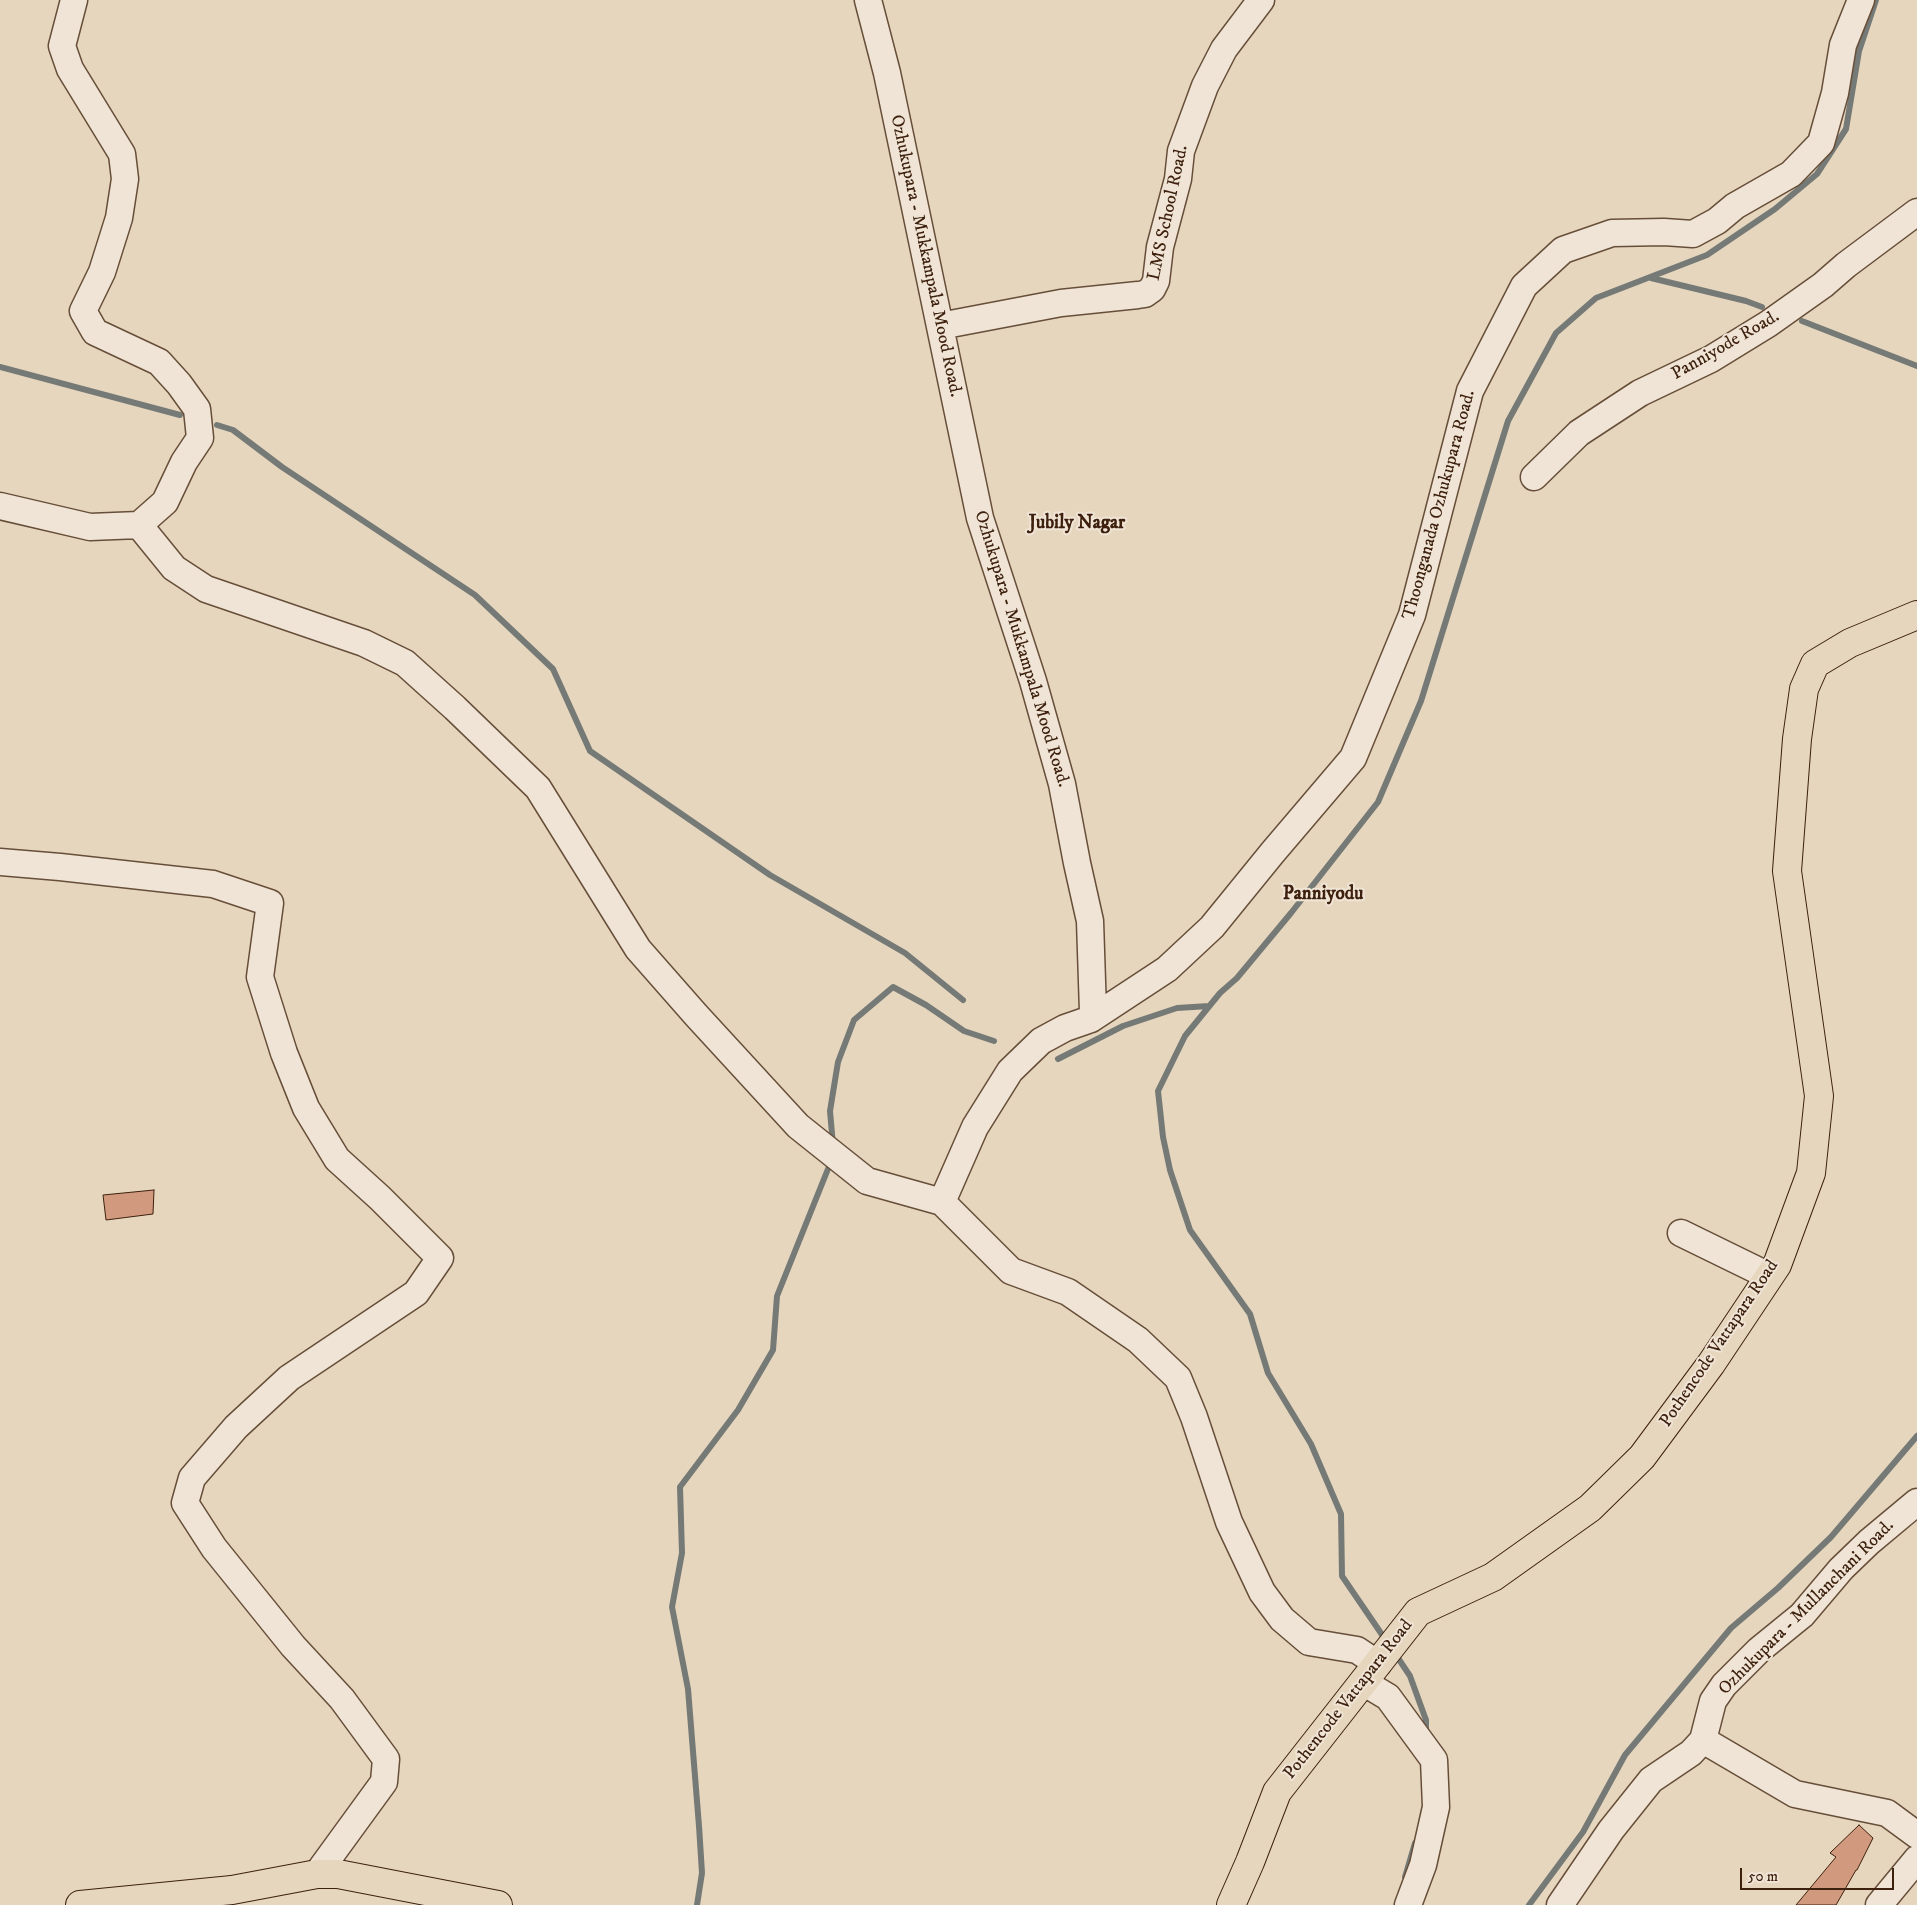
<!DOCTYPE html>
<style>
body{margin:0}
#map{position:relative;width:1917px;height:1905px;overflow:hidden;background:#e6d6be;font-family:"IM FELL DW Pica",serif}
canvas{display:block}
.scale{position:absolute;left:1740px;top:1868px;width:154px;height:22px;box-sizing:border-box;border:2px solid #3d200d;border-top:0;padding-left:6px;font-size:15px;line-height:18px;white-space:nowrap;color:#3d200d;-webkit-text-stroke:4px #efe4d5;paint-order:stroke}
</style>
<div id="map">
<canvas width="1917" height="1905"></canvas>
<div class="scale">50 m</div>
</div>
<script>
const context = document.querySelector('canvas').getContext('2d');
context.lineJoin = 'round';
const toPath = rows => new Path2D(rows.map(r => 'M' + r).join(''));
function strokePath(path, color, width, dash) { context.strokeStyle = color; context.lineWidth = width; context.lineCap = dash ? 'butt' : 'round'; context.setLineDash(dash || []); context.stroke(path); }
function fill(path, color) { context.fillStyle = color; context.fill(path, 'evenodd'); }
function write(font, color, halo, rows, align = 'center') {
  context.font = font + ' "IM FELL DW Pica",serif'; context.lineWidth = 4; context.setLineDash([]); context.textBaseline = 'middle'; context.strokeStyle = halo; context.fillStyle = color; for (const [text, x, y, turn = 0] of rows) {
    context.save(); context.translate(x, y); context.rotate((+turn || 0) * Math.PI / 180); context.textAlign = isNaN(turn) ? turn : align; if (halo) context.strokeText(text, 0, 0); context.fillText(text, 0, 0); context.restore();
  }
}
strokePath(toPath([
 [1651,278,1746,301,1762,307],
 [1802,321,1917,366],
 [0,367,180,415],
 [217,425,233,430,282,467,475,595,553,669,590,751,770,875,905,953,963,1000],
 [1058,1059,1123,1026,1177,1008,1209,1006],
 [833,1145,830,1111,838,1062,854,1020,893,987,926,1005,964,1031,994,1041],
 [1387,1642,1342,1576,1341,1514,1311,1444,1268,1373,1250,1314,1190,1230,1170,1170,1163,1137,1158,1091,1185,1036,1220,993,1237,978,1291,913,1378,802,1421,701,1508,421,1556,333,1596,298,1707,255,1775,209,1817,174,1846,129,1859,51,1876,0],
 [1394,1652,1410,1676,1426,1720,1426,1735],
 [1405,1877,1415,1843],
 [697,1905,702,1873,699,1826,688,1689,672,1607,682,1553,680,1487,738,1410,773,1350,777,1296,832,1159],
 [1529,1905,1583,1832,1625,1755,1731,1628,1778,1588,1831,1537,1917,1436]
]), '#757a76', 6);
const building = toPath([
 [154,1190,153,1214,106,1220,103,1195,154,1190],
 [1859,1825,1873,1838,1857,1870,1856,1870,1836,1905,1796,1905,1836,1857,1830,1853,1859,1825]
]);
fill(building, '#d19a7f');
strokePath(building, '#3d200d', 1);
const minor = toPath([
 [868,0,887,73,980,518,1033,681,1062,784,1077,863,1090,921,1093,1012,1091,1019],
 [940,326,1061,303,1138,295,1145,294,1152,289,1156,281,1160,247,1178,179,1181,151,1205,86,1224,49,1261,0],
 [1534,477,1579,433,1640,393,1711,359,1768,324,1823,285,1846,265,1917,212],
 [0,506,90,527,139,525,165,502,184,462,200,438,197,409,179,384,159,362,95,332,83,311,102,272,119,218,125,179,122,154,70,69,62,46,74,0],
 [139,525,174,568,206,589,364,643,405,663,455,708,538,788,638,949,696,1015,798,1126,867,1181,942,1202],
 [0,862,60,867,213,884,270,903,260,977,284,1053,306,1108,337,1159,380,1198,440,1258,416,1293,289,1378,236,1427,192,1478,185,1503,214,1548,293,1646,342,1699,386,1759,384,1782,317,1874],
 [1681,1233,1769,1276],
 [1378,1664,1357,1650,1309,1642,1282,1619,1262,1592,1229,1522,1194,1417,1178,1378,1138,1340,1068,1292,1011,1271,942,1202,975,1127,1010,1071,1041,1041,1065,1028,1091,1019,1167,969,1212,927,1273,852,1353,758,1412,615,1470,391,1524,286,1563,250,1612,233,1664,232,1693,234,1717,221,1735,206,1791,174,1821,143,1835,93,1843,45,1861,0],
 [1363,1682,1388,1697,1434,1760,1436,1807,1423,1865,1408,1905],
 [1703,1740,1795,1794,1887,1813,1917,1835],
 [1560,1905,1611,1830,1651,1780,1691,1753,1703,1740,1713,1701,1724,1685,1759,1650,1802,1615,1841,1569,1869,1542,1917,1502],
 [1879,1905,1917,1859]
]);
const major = toPath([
 [80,1905,232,1890,317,1874,338,1874,498,1905],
 [1231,1905,1250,1862,1277,1792,1418,1612,1493,1577,1590,1508,1642,1457,1711,1364,1777,1265,1811,1173,1819,1096,1787,871,1797,739,1804,689,1815,664,1850,643,1917,615]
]);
strokePath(minor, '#674e39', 29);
strokePath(major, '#3d200d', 30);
strokePath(minor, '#efe4d5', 26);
strokePath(major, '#e6d6be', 28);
write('18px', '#3d200d', '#efe4d5', [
 ["LMS School Road.",1169,213,-78],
 ["Ozhukupara - Mukkampala Mood Road.",925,256,78],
 ["Panniyode Road.",1726,346,-30],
 ["Thoonganada Ozhukupara Road.",1440,505,-75],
 ["Ozhukupara - Mukkampala Mood Road.",1021,649,73],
 ["Pothencode Vattapara Road",1720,1344,-56],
 ["Ozhukupara - Mullanchani Road.",1807,1608,-45],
 ["Pothencode Vattapara Road",1349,1700,-52]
]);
write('bold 19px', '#3d200d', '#efe4d5', [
 ["Jubily Nagar",1077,524],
 ["Panniyodu",1323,895]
]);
</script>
